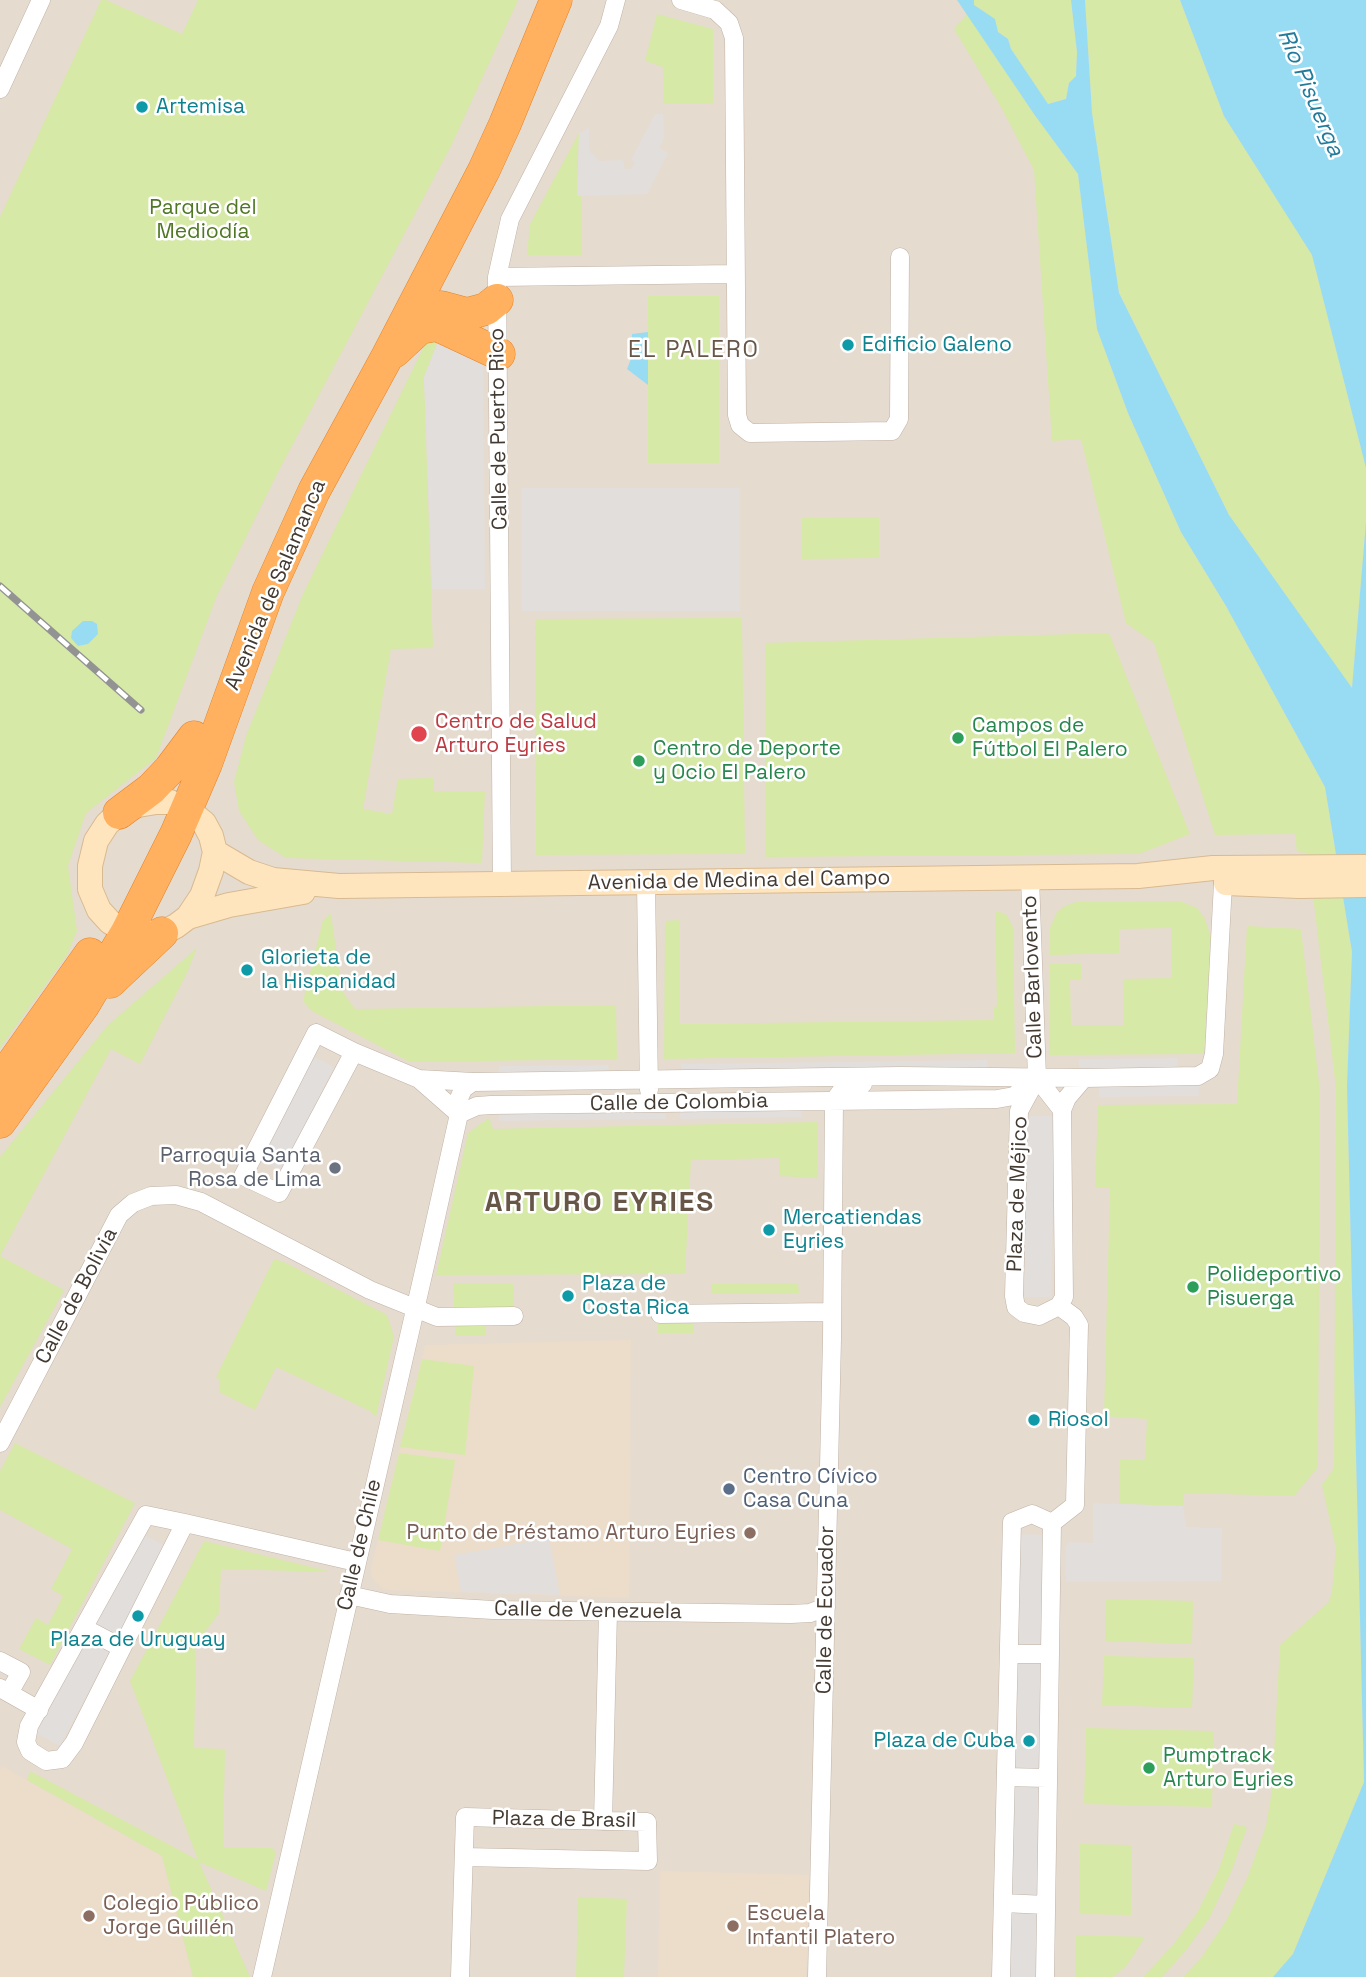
<!DOCTYPE html>
<meta charset="utf-8">
<style>
body{margin:0}
canvas{display:block;background:#f2eae1}
</style>
<canvas width="1366" height="1977"></canvas>
<script>
const context = document.querySelector('canvas').getContext('2d');
context.lineJoin = 'round';
function fill(path, color) { context.fillStyle = color; context.fill(path, 'evenodd'); }
const toPath = rows => new Path2D(rows.map(r => 'M' + r).join(''));
function strokePath(path, color, width, dash) { context.strokeStyle = color; context.lineWidth = width; context.lineCap = dash ? 'butt' : 'round'; context.setLineDash(dash || []); context.stroke(path); }
function write(font, color, halo, rows, align = 'center') {
  context.font = font + ' "Space Grotesk",sans-serif'; context.lineWidth = 5; context.setLineDash([]); context.textBaseline = 'middle'; context.strokeStyle = halo; context.fillStyle = color; for (const [text, x, y, turn = 0] of rows) {
    context.save(); context.translate(x, y); context.rotate((+turn || 0) * Math.PI / 180); context.textAlign = isNaN(turn) ? turn : align; if (halo) context.strokeText(text, 0, 0); context.fillText(text, 0, 0); context.restore();
  }
}
fill(toPath([
 [0,0,1366,0,1366,1977,0,1977]
]), '#e6dbcf');
fill(toPath([
 [631,1340,629,1598,390,1590,383,1589,376,1583,372,1577,371,1569,425,1345],
 [2,1766,162,1856,193,1977,0,1977,0,1770],
 [660,1871,810,1875,806,1977,658,1977]
]), '#ecddca');
fill(toPath([
 [101,0,106,0,182,34,198,0,518,0,452,144,277,474,216,598,156,758,86,813,68,866,77,931,67,955,0,1048,0,217],
 [974,0,1071,0,1077,52,1076,76,1069,83,1066,99,1047,104,1011,49,1008,39,998,32,985,12,974,5],
 [1085,0,1180,0,1224,116,1312,254,1366,468,1366,522,1352,689,1229,515,1119,293,1092,113],
 [657,14,713,29,713,104,663,104,663,67,645,61],
 [967,14,1034,114,1078,174,1097,329,1128,413,1181,532,1226,606,1325,787,1352,952,1347,1086,1364,1782,1293,1954,1273,1977,1183,1977,1201,1958,1226,1921,1248,1876,1266,1826,1272,1790,1280,1645,1329,1602,1332,1591,1336,1549,1322,1485,1334,1468,1336,1088,1308,853,1297,852,1295,834,1215,835,1154,643,1126,623,1081,439,1052,441,1034,170,1001,107,954,29],
 [579,133,577,195,581,196,582,255,527,255,530,224],
 [648,296,719,296,719,463,648,463],
 [427,340,438,341,424,377,433,648,391,649,363,809,392,814,398,779,433,778,434,791,485,791,482,863,286,858,258,840,239,811,234,782,246,736,303,594],
 [879,517,879,558,802,559,802,518],
 [742,618,745,854,536,855,535,619],
 [1109,633,1190,834,1139,854,765,857,765,643],
 [1180,901,1197,908,1205,919,1211,937,1204,1054,1049,1055,1050,964,1081,963,1081,980,1070,980,1071,1025,1123,1025,1123,979,1172,978,1171,928,1119,929,1119,953,1050,955,1050,928,1057,912,1065,906,1076,902],
 [995,911,1006,914,1013,927,1015,1053,664,1059,665,921,680,920,680,1024,994,1020,994,1007,997,1006],
 [331,914,342,991,355,1009,616,1005,617,1059,410,1062,312,1011,303,1001,323,920],
 [1247,926,1301,929,1320,1091,1318,1467,1294,1496,1184,1493,1183,1506,1119,1504,1120,1459,1145,1460,1147,1419,1104,1416,1110,1188,1095,1188,1098,1105,1237,1104],
 [197,948,187,973,140,1064,111,1049,0,1256,64,1290,0,1407,0,1157,108,1025],
 [489,1118,493,1129,818,1122,817,1178,779,1176,779,1158,691,1160,685,1274,436,1275,468,1133],
 [274,1259,286,1263,387,1315,394,1336,376,1417,370,1411,276,1367,255,1410,219,1392,219,1379,216,1377],
 [453,1283,513,1283,514,1309,454,1308],
 [798,1283,799,1293,711,1294,711,1284],
 [657,1321,693,1321,694,1333,657,1333],
 [455,1324,486,1324,486,1336,455,1336],
 [422,1359,474,1366,465,1455,400,1447],
 [15,1443,135,1503,50,1665,19,1649,36,1618,48,1625,63,1596,51,1589,72,1549,0,1510,0,1471],
 [399,1453,455,1460,440,1551,378,1540],
 [204,1541,332,1572,221,1569,219,1613,196,1644,194,1748,225,1749,223,1847,272,1848,276,1852,266,1891,199,1862,250,1977,193,1977,162,1856,27,1780,30,1771,198,1860,130,1681],
 [1106,1599,1193,1601,1192,1644,1105,1641],
 [1104,1656,1194,1658,1192,1708,1102,1705],
 [1086,1728,1214,1731,1212,1807,1084,1804],
 [1234,1824,1247,1827,1232,1870,1210,1917,1187,1949,1162,1977,1143,1977,1173,1945,1197,1913,1219,1869],
 [1080,1844,1132,1845,1131,1915,1079,1914],
 [578,1897,627,1899,624,1977,576,1977],
 [1076,1935,1145,1937,1127,1965,1113,1977,1075,1977]
]), '#d6e9a7');
fill(toPath([
 [655,114,663,114,664,138,659,148,668,153,647,194,577,196,579,133,589,128,589,150,599,161,623,160,625,169,631,169,635,163,631,160],
 [438,341,483,361,485,589,432,589,424,377],
 [522,488,740,488,740,611,522,611],
 [311,1055,334,1067,283,1171,259,1160],
 [1177,1058,1177,1069,1079,1070,1079,1059],
 [987,1060,988,1070,681,1075,681,1064],
 [608,1065,609,1076,499,1077,499,1066],
 [1199,1085,1199,1096,1099,1097,1099,1086],
 [802,1106,802,1117,680,1119,680,1107],
 [666,1107,666,1119,499,1121,498,1109],
 [1028,1116,1055,1116,1051,1297,1024,1297],
 [1093,1503,1183,1506,1186,1527,1222,1528,1221,1581,1066,1582,1066,1546,1069,1542,1093,1543],
 [1012,1534,1052,1535,1044,1977,1002,1977],
 [144,1535,165,1546,60,1746,36,1733],
 [549,1538,560,1595,461,1592,454,1555]
]), '#e2dedb');
fill(toPath([
 [957,0,974,0,974,5,995,19,998,32,1008,39,1011,49,1048,104,1066,99,1069,83,1076,76,1077,52,1071,0,1085,0,1092,113,1119,293,1229,515,1352,688,1366,522,1366,1977,1273,1977,1293,1954,1364,1782,1347,1086,1352,952,1325,787,1226,606,1181,532,1128,413,1097,329,1078,174,1034,114],
 [1180,0,1366,0,1366,468,1312,255,1224,116],
 [648,332,648,385,627,369,631,359,632,334],
 [83,621,92,621,97,624,98,634,88,644,78,646,71,638,72,631]
]), '#98dcf4');
const street = toPath([
 [681,0,715,10,729,23,734,38,737,415,740,425,750,433,892,431,899,419,900,257],
 [0,89,41,0],
 [497,277,736,274],
 [1030,877,1037,1078],
 [646,883,649,1090],
 [502,884,497,277,510,219,609,26,616,0],
 [316,1033,354,1052,279,1193,243,1176,316,1033],
 [354,1052,419,1079,459,1114],
 [1037,1078,1062,1110,1064,1297,1059,1306,1039,1316,1024,1313,1016,1307,1014,1296,1019,1111,1037,1078],
 [419,1079,473,1082],
 [1062,1110,1067,1098,1084,1078],
 [459,1114,477,1106,491,1105,997,1099,1014,1096,1037,1078],
 [660,1314,832,1312],
 [0,1443,119,1215,133,1203,151,1196,176,1195,201,1202,370,1290,437,1317,514,1316],
 [185,1523,74,1743,62,1759,46,1761,30,1751,26,1742,29,1726,146,1515,185,1523,356,1562],
 [1052,1523,1075,1505,1079,1325,1074,1317,1059,1306],
 [349,1595,390,1604,493,1610,791,1614,810,1613,826,1607],
 [84,1628,122,1648],
 [1009,1654,1049,1654],
 [0,1661,21,1672,9,1693],
 [0,1688,39,1710],
 [1006,1777,1047,1778],
 [603,1821,608,1612],
 [1003,1903,1046,1905],
 [262,1977,426,1262,459,1114,458,1101,463,1089,473,1082,901,1076,1084,1078,1198,1076,1210,1069,1214,1054,1223,883],
 [460,1977,465,1817,647,1822,648,1861,464,1857],
 [817,1977,832,1339,834,1101,844,1087,863,1084],
 [1001,1977,1012,1522,1032,1514,1052,1523],
 [1045,1977,1052,1523]
]);
const secondary = toPath([
 [156,802,170,802,187,809,204,823,211,836,215,852,211,871,202,896,188,917,176,926,162,933,127,932,110,922,99,910,90,889,90,866,96,841,107,824,119,813,138,805,156,802],
 [215,852,249,872,273,880,339,886,1138,876,1213,868,1366,867],
 [1226,883,1299,886,1366,885],
 [188,917,229,905,303,892]
]);
const highway = toPath([
 [427,309,441,307,467,314,486,309,497,300],
 [394,352,420,328,437,325,499,354],
 [119,813,151,789,170,769,194,737],
 [110,982,162,933],
 [0,1081,90,954],
 [0,1122,83,1006,127,932,176,834,206,764,268,592,314,491,387,357,484,170,505,124,556,0]
]);
strokePath(street, '#c0b3a7', 19);
strokePath(secondary, '#d8ba90', 26);
strokePath(highway, '#e68327', 33);
strokePath(street, '#fff', 18);
strokePath(secondary, '#ffe5be', 24);
strokePath(highway, '#ffb15f', 32);
const rail = toPath([
 [0,586,141,710]
]);
strokePath(rail, '#939393', 7);
strokePath(rail, '#fff', 4.5, [13]);
for (const [x, y, r, color] of [
 [142,107,7,"#0f9aa8"],
 [848,345,7,"#0f9aa8"],
 [419,734,9,"#e0444e"],
 [958,738,7,"#2e9e5b"],
 [639,761,7,"#2e9e5b"],
 [247,970,7,"#0f9aa8"],
 [335,1168,7,"#6b7280"],
 [769,1230,7,"#0f9aa8"],
 [1193,1287,7,"#2e9e5b"],
 [568,1296,7,"#0f9aa8"],
 [1034,1420,7,"#0f9aa8"],
 [729,1489,7,"#5c6f8a"],
 [750,1533,7,"#8d6e63"],
 [138,1616,7,"#0f9aa8"],
 [1029,1741,7,"#0f9aa8"],
 [1149,1768,7,"#2e9e5b"],
 [89,1916,7,"#8d6e63"],
 [733,1926,7,"#8d6e63"]
]) { const dot = new Path2D(); dot.arc(x, y, r, 0, 2 * Math.PI); context.fillStyle = color; context.fill(dot); strokePath(dot, '#fff', 2.5); }
write('21px', '#0d838f', '#fff', [
 ["Artemisa",156,107],
 ["Edificio Galeno",862,345],
 ["Glorieta de",261,958],
 ["la Hispanidad",261,982],
 ["Mercatiendas",783,1218],
 ["Eyries",783,1242],
 ["Plaza de",582,1284],
 ["Costa Rica",582,1308],
 ["Riosol",1048,1420],
 ["Plaza de Uruguay",138,1640,"center"],
 ["Plaza de Cuba",1015,1741,"right"]
], 'left');
write('21px', '#507723', '#fff', [
 ["Parque del",203,208],
 ["Mediodía",203,232]
]);
write('21px', '#433a32', '#fff', [
 ["Calle de Puerto Rico",499,429,-91],
 ["Avenida de Salamanca",276,585,-67],
 ["Avenida de Medina del Campo",739,881,-1],
 ["Calle Barlovento",1033,977,-92],
 ["Calle de Colombia",679,1103,-1],
 ["Plaza de Méjico",1018,1194,-88],
 ["Calle de Bolivia",77,1296,-62],
 ["Calle de Chile",360,1545,-77],
 ["Calle de Ecuador",826,1610,-89],
 ["Calle de Venezuela",588,1611,1],
 ["Plaza de Brasil",564,1820,1]
]);
write('21px', '#be3a42', '#fff', [
 ["Centro de Salud",435,722],
 ["Arturo Eyries",435,746]
], 'left');
write('21px', '#27864d', '#fff', [
 ["Campos de",972,726],
 ["Fútbol El Palero",972,750],
 ["Centro de Deporte",653,749],
 ["y Ocio El Palero",653,773],
 ["Polideportivo",1207,1275],
 ["Pisuerga",1207,1299],
 ["Pumptrack",1163,1756],
 ["Arturo Eyries",1163,1780]
], 'left');
write('21px', '#5b616d', '#fff', [
 ["Parroquia Santa",321,1156],
 ["Rosa de Lima",321,1180]
], 'right');
write('21px', '#4e5e75', '#fff', [
 ["Centro Cívico",743,1477],
 ["Casa Cuna",743,1501]
], 'left');
write('21px', '#785e54', '#fff', [
 ["Punto de Préstamo Arturo Eyries",736,1533,"right"],
 ["Colegio Público",103,1904],
 ["Jorge Guillén",103,1928],
 ["Escuela",747,1914],
 ["Infantil Platero",747,1938]
], 'left');
write('italic 23px', '#237b9c', '#fff', [
 ["Río Pisuerga",1310,93,67]
]);
context.letterSpacing = '2px';
write('23px', '#675648', '#fff', [
 ["EL PALERO",694,351]
]);
context.letterSpacing = '0px';
context.letterSpacing = '2px';
write('bold 28px', '#675648', '#fff', [
 ["ARTURO EYRIES",600,1203]
]);
context.letterSpacing = '0px';
</script>
